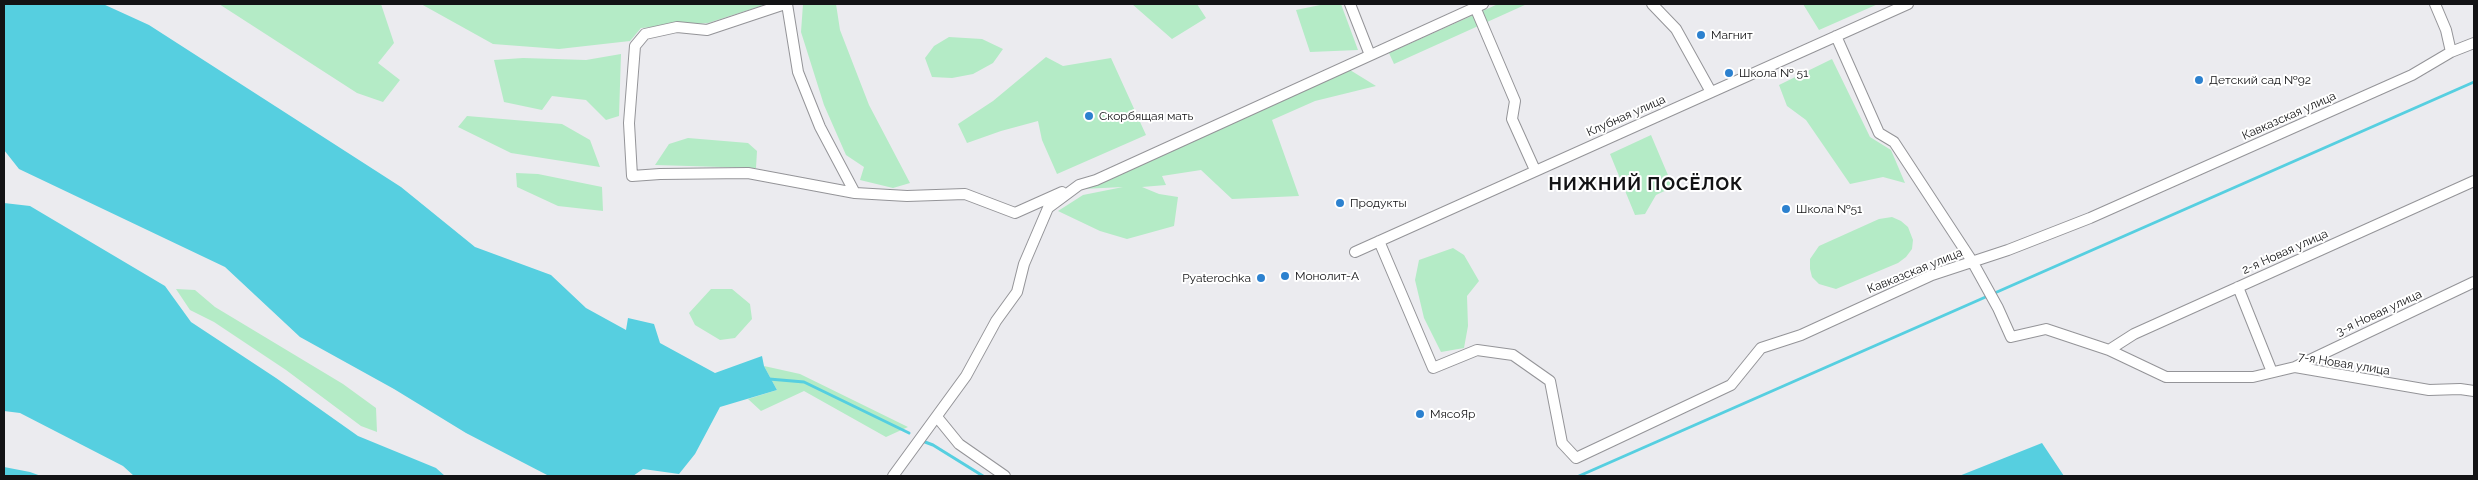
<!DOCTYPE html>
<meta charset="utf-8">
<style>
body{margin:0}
#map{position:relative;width:2478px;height:480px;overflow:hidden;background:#ebebef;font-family:Raleway,sans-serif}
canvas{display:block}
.frame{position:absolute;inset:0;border:5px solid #131315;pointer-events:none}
</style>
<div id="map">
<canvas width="2478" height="480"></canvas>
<div class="frame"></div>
</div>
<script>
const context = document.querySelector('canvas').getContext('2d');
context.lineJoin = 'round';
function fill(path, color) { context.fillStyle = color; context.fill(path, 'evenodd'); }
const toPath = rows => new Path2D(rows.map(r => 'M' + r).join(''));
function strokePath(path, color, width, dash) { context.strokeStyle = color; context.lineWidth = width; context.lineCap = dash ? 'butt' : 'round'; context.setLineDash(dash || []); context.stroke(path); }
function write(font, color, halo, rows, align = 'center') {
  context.font = font + ' Raleway,sans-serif'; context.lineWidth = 4; context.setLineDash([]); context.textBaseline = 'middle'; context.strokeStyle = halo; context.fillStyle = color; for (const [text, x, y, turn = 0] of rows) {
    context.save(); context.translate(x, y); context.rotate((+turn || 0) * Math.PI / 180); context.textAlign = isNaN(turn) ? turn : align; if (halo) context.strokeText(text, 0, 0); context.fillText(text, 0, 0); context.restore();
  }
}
fill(toPath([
 [219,4,381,4,394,43,378,63,400,80,383,102,357,93],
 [421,4,767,4,708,23,641,28,630,41,559,49,493,44],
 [803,4,836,4,840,30,869,105,910,183,893,188,860,180,864,167,846,155,824,105,801,32],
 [1132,4,1197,4,1206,18,1172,39],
 [1325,4,1341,4,1358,50,1310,52,1296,10],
 [1498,4,1527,4,1394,64,1389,53],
 [1803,4,1878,4,1819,30],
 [949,37,982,39,1003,49,993,63,973,74,952,78,932,77,925,58,934,46],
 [621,54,619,116,606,120,586,100,552,96,542,110,504,102,494,60,523,58,586,60],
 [1046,57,1063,66,1111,58,1146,135,1057,174,1042,140,1038,121,1001,131,967,143,958,124,993,101],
 [1832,59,1870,137,1891,150,1905,183,1883,177,1850,184,1806,120,1787,106,1779,85],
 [1350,70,1376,86,1315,101,1272,120,1299,196,1232,199,1201,170,1162,176,1166,185,1142,187,1159,194,1178,197,1174,226,1127,239,1100,231,1058,211,1083,195,1123,187,1082,189],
 [467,116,562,124,590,140,600,167,511,153,458,127],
 [1651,135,1673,187,1656,195,1645,214,1635,215,1610,154],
 [688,138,748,143,757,151,756,168,655,165,669,144],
 [516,173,538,174,602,187,603,211,558,206,517,187],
 [1892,217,1901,221,1908,227,1913,240,1912,249,1906,257,1898,263,1836,289,1819,284,1812,277,1810,269,1810,259,1819,246,1879,219],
 [1453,248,1464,255,1479,281,1467,296,1468,326,1464,348,1441,352,1424,318,1415,280,1419,260],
 [176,289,195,290,215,307,343,384,376,408,377,432,361,426,286,370,214,322,190,310],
 [711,289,732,289,750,304,752,319,735,338,720,340,695,325,689,313],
 [764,366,800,374,908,427,886,437,804,391,761,411,748,399,777,390]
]), '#b4ebc6');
fill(toPath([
 [4,4,103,4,149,25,401,187,475,247,551,275,586,308,626,330,628,318,654,324,660,343,715,373,762,356,764,366,777,390,720,407,695,454,679,474,643,469,633,476,549,476,466,433,394,389,300,337,225,267,19,169,4,150],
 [4,203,30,206,165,286,191,322,276,378,358,436,436,468,445,476,134,476,123,466,20,413,4,411],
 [2042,443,2064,476,1959,476],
 [4,467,30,472,41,476,4,476]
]), '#56cfe0');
strokePath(toPath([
 [769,379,804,382,909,433],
 [925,442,933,445,983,476],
 [1579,476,2474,82]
]), '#56cfe0', 3);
const minor = toPath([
 [785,4,707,30,677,27,645,34,635,46,629,123,632,176,660,174,748,173,855,193,907,196,965,194,1015,213,1062,192],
 [787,4,798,72,820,127,855,193],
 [1350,4,1370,55],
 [1652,4,1676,29,1711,92],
 [2435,4,2446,30,2451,52],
 [1475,7,1515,101,1512,119,1535,170],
 [1836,36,1879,133,1894,142,1972,261,1998,308,2011,337,2046,329,2109,350,2166,377,2253,377,2295,367,2429,390,2460,389,2474,391],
 [1379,241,1433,368,1477,350,1513,355,1550,381,1562,443,1576,458,1731,385,1761,348,1801,335,1932,275,2008,250,2090,218,2412,75,2451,52,2474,43],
 [1355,252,1908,4],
 [2238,287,2272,372],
 [2109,350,2134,334,2474,181],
 [2295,367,2474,282],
 [937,417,959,444,1005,476],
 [893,476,966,376,996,321,1017,292,1024,264,1048,208,1079,185,1096,180,1483,4]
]);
strokePath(minor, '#949498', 12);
strokePath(minor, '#fff', 10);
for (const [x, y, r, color] of [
 [1701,35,5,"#2c81cf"],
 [1729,73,5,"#2c81cf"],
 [2199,80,5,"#2c81cf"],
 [1089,116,5,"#2c81cf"],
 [1340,203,5,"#2c81cf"],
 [1786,209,5,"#2c81cf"],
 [1285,276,5,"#2c81cf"],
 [1261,278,5,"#2c81cf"],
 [1420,414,5,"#2c81cf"]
]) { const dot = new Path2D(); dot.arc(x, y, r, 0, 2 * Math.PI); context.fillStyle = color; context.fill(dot); strokePath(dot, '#fff', 2); }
write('12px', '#131315', '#fff', [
 ["Магнит",1711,35],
 ["Школа № 51",1739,73],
 ["Детский сад №92",2209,80],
 ["Скорбящая мать",1099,116],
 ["Продукты",1350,203],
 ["Школа №51",1796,209],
 ["Монолит-А",1295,276],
 ["Pyaterochka",1251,278,"right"],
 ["МясоЯр",1430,414]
], 'left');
write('12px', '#131315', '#fff', [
 ["Клубная улица",1626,116,-24],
 ["Кавказская улица",2289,116,-24],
 ["2-я Новая улица",2285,252,-24],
 ["Кавказская улица",1915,271,-22],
 ["3-я Новая улица",2379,313,-25],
 ["7-я Новая улица",2344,364,9]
]);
context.letterSpacing = '1px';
write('bold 18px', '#131315', '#fff', [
 ["НИЖНИЙ ПОСЁЛОК",1646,185]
]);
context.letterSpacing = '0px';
</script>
